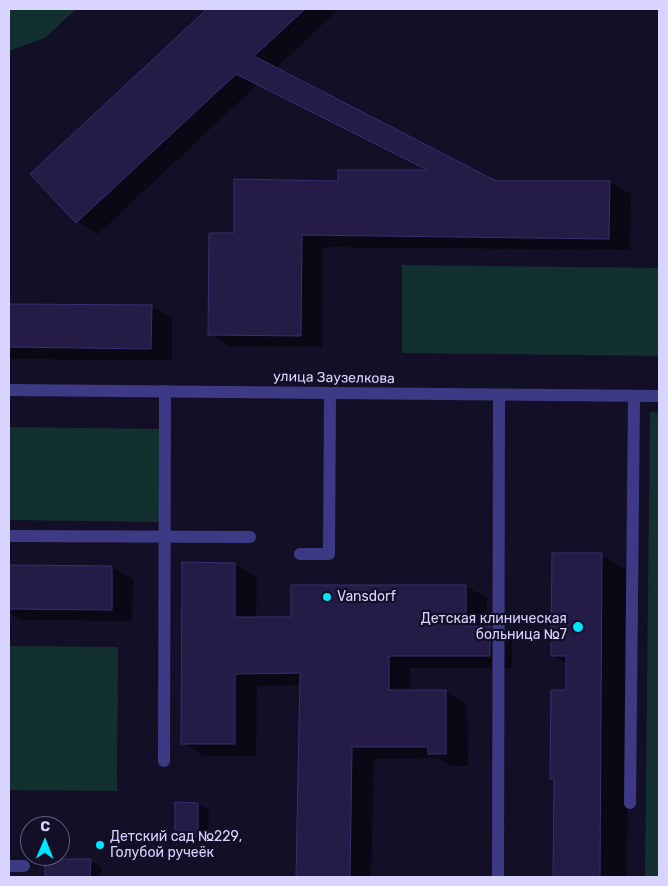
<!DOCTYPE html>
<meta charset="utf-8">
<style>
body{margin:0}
#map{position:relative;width:668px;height:886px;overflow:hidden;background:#130f26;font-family:Rubik,sans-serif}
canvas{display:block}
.frame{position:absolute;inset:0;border:10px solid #d9d4ff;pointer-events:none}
.north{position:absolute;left:20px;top:816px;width:50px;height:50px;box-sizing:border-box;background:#130f26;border:1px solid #625e7d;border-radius:50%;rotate:1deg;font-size:14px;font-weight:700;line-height:20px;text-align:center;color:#d9d4ff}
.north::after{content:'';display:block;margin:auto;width:18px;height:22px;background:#00e5ff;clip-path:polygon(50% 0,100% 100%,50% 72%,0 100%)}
</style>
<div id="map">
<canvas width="668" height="886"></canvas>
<div class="frame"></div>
<div class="north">С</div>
</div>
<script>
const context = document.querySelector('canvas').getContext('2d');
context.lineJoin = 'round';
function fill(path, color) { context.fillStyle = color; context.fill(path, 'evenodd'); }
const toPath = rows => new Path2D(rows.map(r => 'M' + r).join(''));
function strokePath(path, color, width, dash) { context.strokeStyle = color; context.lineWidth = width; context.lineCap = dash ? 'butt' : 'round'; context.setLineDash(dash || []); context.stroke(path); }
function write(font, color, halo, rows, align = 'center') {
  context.font = font + ' Rubik,sans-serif'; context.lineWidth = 4.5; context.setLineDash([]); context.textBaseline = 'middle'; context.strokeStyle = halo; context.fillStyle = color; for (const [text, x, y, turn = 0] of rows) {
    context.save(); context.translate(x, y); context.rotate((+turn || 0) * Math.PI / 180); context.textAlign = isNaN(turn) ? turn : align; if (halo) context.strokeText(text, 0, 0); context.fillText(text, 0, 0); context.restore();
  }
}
fill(toPath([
 [9,9,76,9,45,38,12,50,9,50],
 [402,265,659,268,659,356,402,353],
 [650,412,659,413,659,877,645,877],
 [9,427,160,429,159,522,9,520],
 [9,646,118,647,117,791,9,790]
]), '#12302f');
fill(toPath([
 [209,9,339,9,275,69,495,182,610,182,631,194,630,250,323,247,322,347,231,347,210,334,235,234,339,182,429,172,257,85,98,234,77,222,32,174],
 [9,305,151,306,172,318,172,360,9,359],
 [601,555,629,571,627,877,554,877,555,781,551,779,567,691,567,664,552,655],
 [235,564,257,577,256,618,292,618,465,586,487,598,487,627,512,639,512,668,410,668,410,692,446,692,467,704,468,766,451,766,438,758,374,759,371,877,297,877,301,685,257,686,256,756,204,756,182,743],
 [9,566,112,567,133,579,132,621,21,620,9,613],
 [198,804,209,810,208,843,187,843,176,837],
 [46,860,90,860,101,867,101,877,46,877]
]), '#0007');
const building = toPath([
 [207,9,305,9,254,56,496,181,610,181,609,239,302,235,301,336,208,335,209,233,234,233,234,179,338,181,338,170,427,170,236,74,76,223,30,174,207,9],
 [9,304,152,305,151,349,9,347,9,304],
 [552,553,602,553,600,877,553,877,554,779,550,779,551,690,566,690,566,656,551,656,552,553],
 [182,562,235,563,235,617,291,617,291,585,466,585,466,626,490,626,490,656,389,656,389,690,446,690,446,754,428,754,428,747,352,747,350,877,296,877,300,673,235,674,235,744,181,744,182,562],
 [9,565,112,566,112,610,9,609,9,565],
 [175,802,198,803,198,837,175,837,175,802],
 [45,859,91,859,90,877,45,877,45,859]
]);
fill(building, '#241b47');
strokePath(building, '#3b2d73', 1);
strokePath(toPath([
 [9,536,250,537],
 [300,554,329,554,330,393],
 [164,761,165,391],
 [630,803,634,396],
 [9,866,24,866],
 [498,877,499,395]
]), '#3d3a85', 12);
strokePath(toPath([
 [9,390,659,396]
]), '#3d3a85', 12);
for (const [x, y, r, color] of [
 [327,597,5,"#00e5ff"],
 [578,627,6,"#00e5ff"],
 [100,845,5,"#00e5ff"]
]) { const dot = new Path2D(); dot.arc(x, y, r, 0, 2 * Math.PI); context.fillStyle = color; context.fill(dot); strokePath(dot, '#130f26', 2); }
write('14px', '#d9d4ff', '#130f26', [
 ["улица Заузелкова",334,378,1]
]);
write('14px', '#d9d4ff', '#130f26', [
 ["Vansdorf",337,597],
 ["Детская клиническая",567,619,"right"],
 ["больница №7",567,635,"right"],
 ["Детский сад №229,",110,837],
 ["Голубой ручеёк",110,853]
], 'left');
</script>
